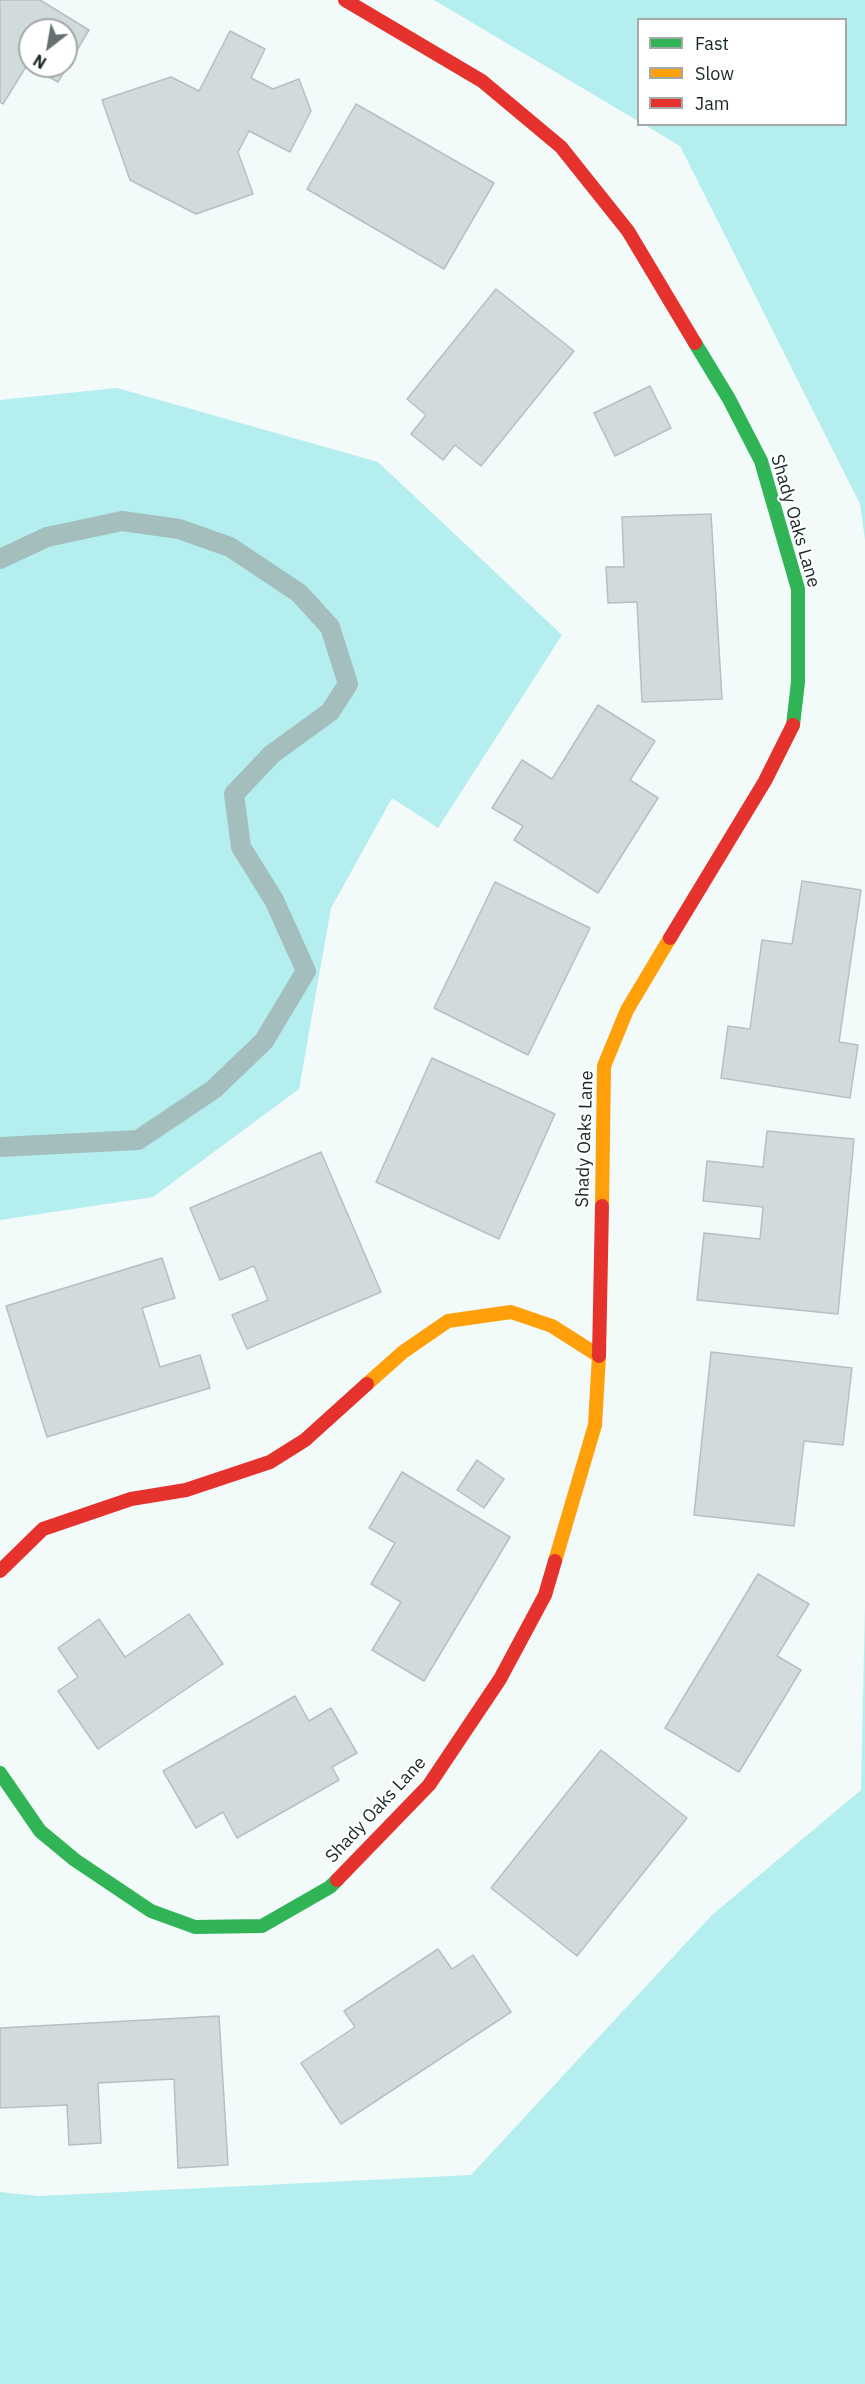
<!DOCTYPE html>
<style>
body{margin:0}
#map{position:relative;width:865px;height:2384px;overflow:hidden;background:#f2fafa;font-family:"IBM Plex Sans",sans-serif}
canvas{display:block}
.legend{position:absolute;left:637px;top:18px;width:210px;height:108px;box-sizing:border-box;background:#fff;border:2px solid #a3a9a9;margin:0;padding:8px 10px;list-style:none;font-size:18px;color:#192727}
.legend li{display:flex;align-items:center;gap:12px;height:30px}
.legend b{width:30px;border:2px solid #a3a9a9}
.north{position:absolute;left:18px;top:18px;width:60px;height:60px;box-sizing:border-box;background:#fff;border:2px solid #a3a9a9;border-radius:50%;rotate:211deg;font-size:16px;font-weight:700;line-height:24px;text-align:center;color:#192727}
.north::after{content:'';display:block;margin:auto;width:21px;height:27px;background:#657171;clip-path:polygon(50% 0,100% 100%,50% 72%,0 100%)}
</style>
<div id="map">
<canvas width="865" height="2384"></canvas>
<ul class="legend">
<li><b style="height:8px;background:#30b455"></b>Fast</li>
<li><b style="height:8px;background:#ff9f0a"></b>Slow</li>
<li><b style="height:8px;background:#e5322d"></b>Jam</li>
</ul>
<div class="north">N</div>
</div>
<script>
const context = document.querySelector('canvas').getContext('2d');
context.lineJoin = 'round';
function fill(path, color) { context.fillStyle = color; context.fill(path, 'evenodd'); }
const toPath = rows => new Path2D(rows.map(r => 'M' + r).join(''));
function strokePath(path, color, width, dash) { context.strokeStyle = color; context.lineWidth = width; context.lineCap = dash ? 'butt' : 'round'; context.setLineDash(dash || []); context.stroke(path); }
function write(font, color, halo, rows, align = 'center') {
  context.font = font + ' "IBM Plex Sans",sans-serif'; context.lineWidth = 4.5; context.setLineDash([]); context.textBaseline = 'middle'; context.strokeStyle = halo; context.fillStyle = color; for (const [text, x, y, turn = 0] of rows) {
    context.save(); context.translate(x, y); context.rotate((+turn || 0) * Math.PI / 180); context.textAlign = isNaN(turn) ? turn : align; if (halo) context.strokeText(text, 0, 0); context.fillText(text, 0, 0); context.restore();
  }
}
fill(toPath([
 [434,0,865,0,865,540,860,504,680,146,645,125,846,124,846,20,638,20,638,121],
 [117,388,378,462,562,635,438,828,392,798,331,908,299,1089,153,1197,0,1220,0,400],
 [865,1607,865,2384,0,2384,0,2192,39,2196,471,2175,712,1915,861,1790]
]), '#b5eeee');
const building = toPath([
 [0,0,40,0,89,30,58,82,27,65,3,104,0,102,0,0],
 [30,30,66,30,66,66,30,66,30,30],
 [230,31,265,49,251,78,273,89,299,79,311,111,290,152,249,131,238,152,253,194,196,214,130,180,102,100,171,77,199,91,230,31],
 [356,104,494,183,444,269,307,189,356,104],
 [496,289,574,351,481,466,455,445,443,460,411,434,426,415,407,399,496,289],
 [650,386,671,428,615,456,594,413,650,386],
 [711,514,722,699,642,702,637,602,608,603,606,567,624,567,622,517,711,514],
 [598,705,655,741,630,780,658,798,598,893,514,840,523,826,492,808,522,760,552,779,598,705],
 [802,881,861,890,839,1042,858,1045,850,1098,721,1078,728,1026,750,1029,762,940,792,944,802,881],
 [495,882,590,928,528,1055,434,1008,495,882],
 [432,1058,555,1114,499,1239,376,1182,432,1058],
 [767,1131,854,1139,838,1314,697,1300,704,1233,760,1239,763,1207,703,1201,707,1161,763,1167,767,1131],
 [321,1152,381,1292,247,1349,232,1315,268,1300,254,1266,220,1280,190,1208,321,1152],
 [162,1258,175,1298,142,1308,160,1367,200,1355,210,1388,47,1437,6,1306,162,1258],
 [711,1352,852,1368,843,1445,804,1441,794,1526,694,1515,711,1352],
 [477,1460,504,1479,484,1508,457,1490,477,1460],
 [402,1472,510,1537,424,1681,372,1650,401,1602,371,1584,395,1543,369,1528,402,1472],
 [758,1574,809,1604,777,1656,801,1670,739,1772,665,1728,758,1574],
 [189,1614,223,1664,98,1749,58,1691,78,1677,58,1648,99,1619,125,1657,189,1614],
 [295,1696,309,1721,331,1708,357,1753,332,1767,339,1780,237,1838,223,1812,196,1828,163,1771,295,1696],
 [601,1750,687,1818,577,1956,491,1888,601,1750],
 [438,1949,452,1969,473,1955,511,2012,341,2124,301,2063,355,2027,344,2011,438,1949],
 [219,2016,228,2165,178,2168,174,2079,98,2083,101,2143,69,2145,67,2105,0,2108,0,2028,219,2016]
]);
fill(building, '#d1dbdb');
strokePath(building, '#b6c0c0', 1.5);
strokePath(toPath([
 [0,559,47,537,122,521,179,529,230,547,299,593,330,627,348,684,330,712,272,754,234,794,241,847,274,900,306,971,264,1041,214,1089,138,1140,0,1147]
]), '#a4bebe', 20);
strokePath(toPath([
 [695,343,729,399,761,461,798,589,798,682,793,725],
 [0,1773,40,1831,75,1860,151,1911,195,1927,262,1926,330,1887,337,1880]
]), '#30b455', 14);
strokePath(toPath([
 [602,1206,604,1066,627,1010,670,938],
 [367,1384,403,1352,448,1321,511,1312,552,1326,599,1356,595,1425,555,1561]
]), '#ff9f0a', 14);
strokePath(toPath([
 [345,0,482,81,561,147,628,231,695,343],
 [670,938,765,781,793,725],
 [599,1356,602,1206],
 [0,1571,43,1529,131,1499,186,1490,270,1462,305,1440,367,1384],
 [337,1880,429,1785,500,1679,545,1595,555,1561]
]), '#e5322d', 14);
write('18px', '#192727', '#fff', [
 ["Shady Oaks Lane",795,521,74],
 ["Shady Oaks Lane",585,1139,-88],
 ["Shady Oaks Lane",376,1810,-47]
]);
</script>
